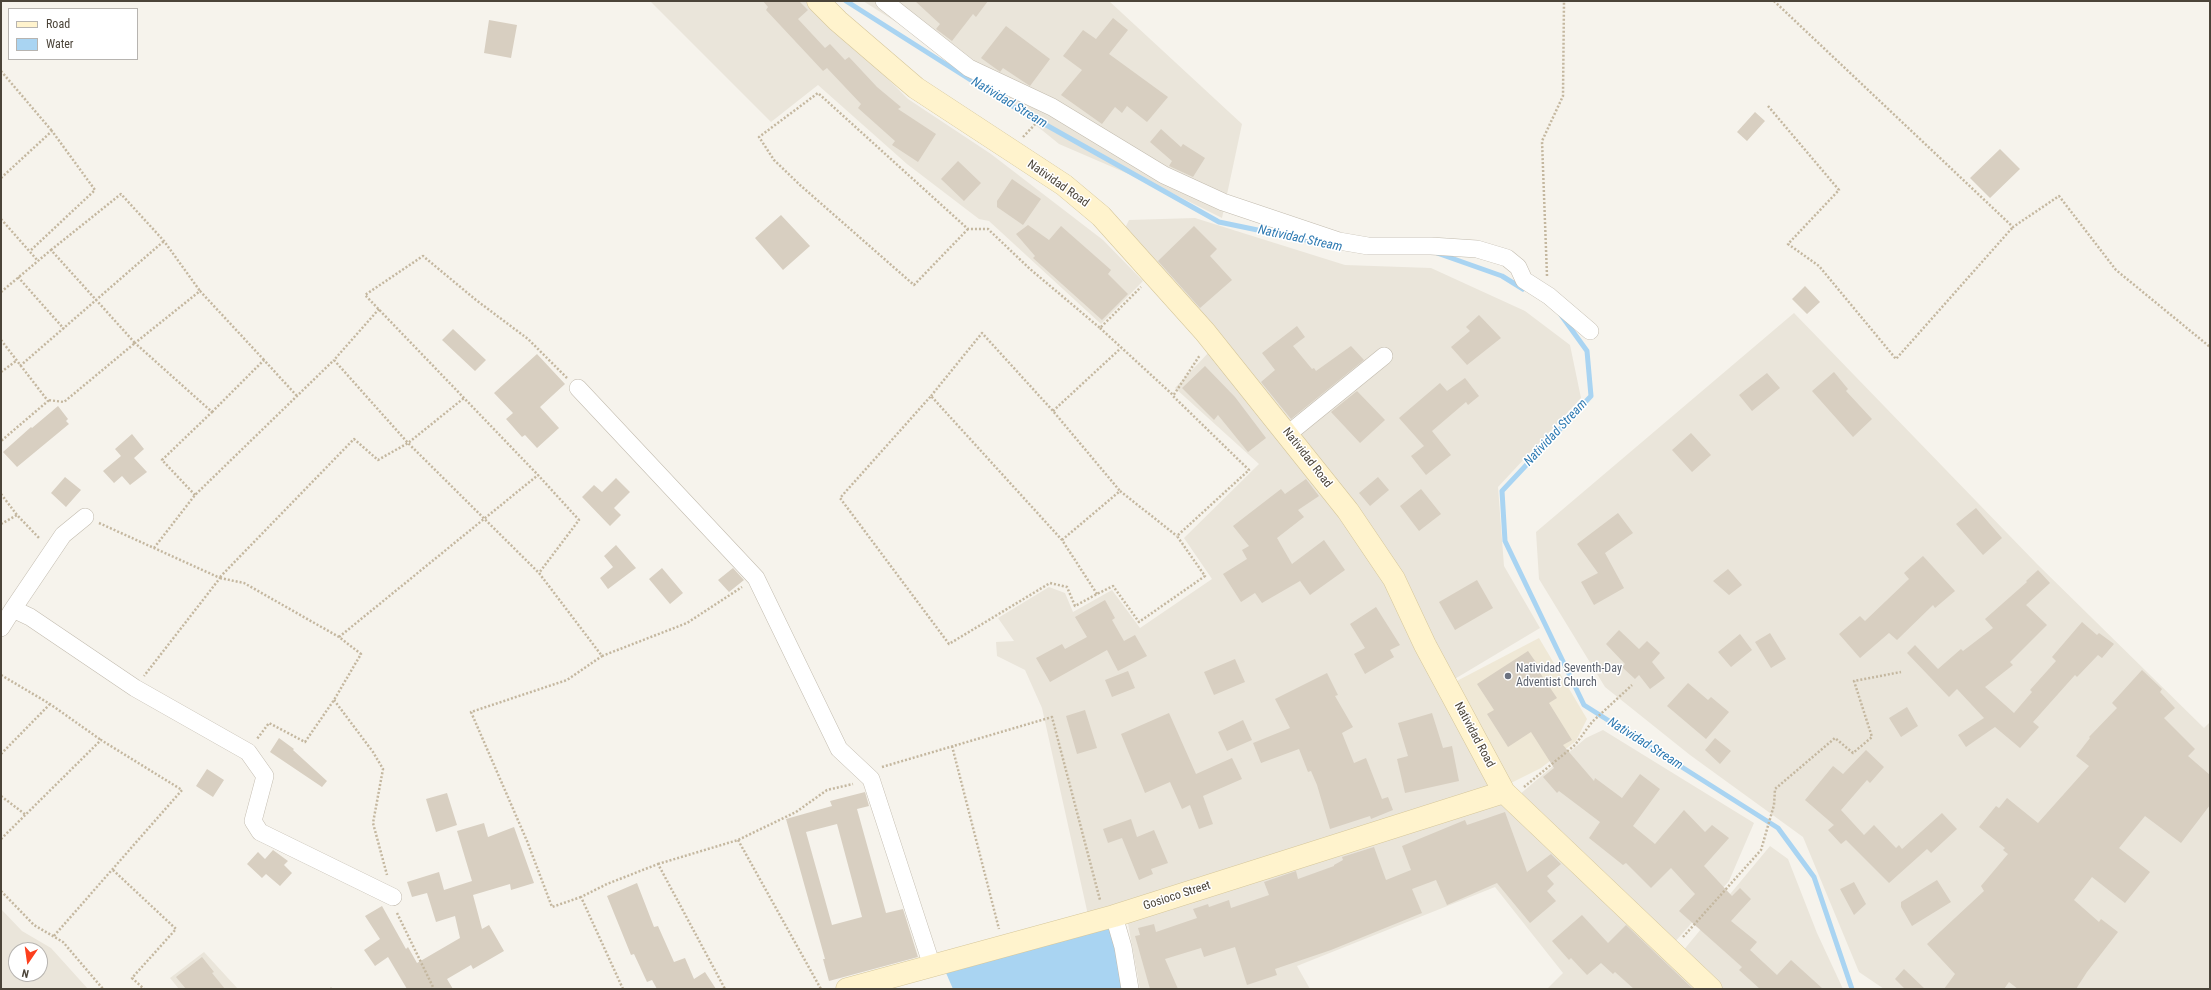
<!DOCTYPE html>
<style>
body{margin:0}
#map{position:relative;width:2211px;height:990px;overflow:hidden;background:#f6f3ec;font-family:"Roboto Condensed",sans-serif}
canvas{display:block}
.frame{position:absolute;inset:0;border:2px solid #4b4439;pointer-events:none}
.legend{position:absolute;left:8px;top:8px;width:130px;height:52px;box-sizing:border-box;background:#fff;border:1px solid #b7b4b0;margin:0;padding:5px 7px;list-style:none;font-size:12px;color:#4b4439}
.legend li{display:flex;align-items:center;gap:8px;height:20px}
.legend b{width:20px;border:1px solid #b7b4b0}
.north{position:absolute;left:8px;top:942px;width:40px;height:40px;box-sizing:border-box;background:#fff;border:1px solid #b7b4b0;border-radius:50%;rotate:193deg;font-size:11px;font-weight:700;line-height:16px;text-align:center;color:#4b4439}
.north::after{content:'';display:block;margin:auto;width:14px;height:18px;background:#fc3f1d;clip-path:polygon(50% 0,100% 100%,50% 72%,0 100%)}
</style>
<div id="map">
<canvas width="2211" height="990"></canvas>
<div class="frame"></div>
<ul class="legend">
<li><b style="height:5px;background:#fff3cd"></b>Road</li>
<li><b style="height:11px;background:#a9d4f2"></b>Water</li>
</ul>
<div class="north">N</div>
</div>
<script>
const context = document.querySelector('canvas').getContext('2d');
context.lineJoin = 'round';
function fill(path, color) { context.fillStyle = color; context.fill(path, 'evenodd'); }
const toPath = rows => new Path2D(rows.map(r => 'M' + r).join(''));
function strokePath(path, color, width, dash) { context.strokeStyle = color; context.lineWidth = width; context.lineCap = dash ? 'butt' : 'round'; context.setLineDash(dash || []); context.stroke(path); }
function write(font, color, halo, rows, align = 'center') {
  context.font = font + ' "Roboto Condensed",sans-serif'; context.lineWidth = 3; context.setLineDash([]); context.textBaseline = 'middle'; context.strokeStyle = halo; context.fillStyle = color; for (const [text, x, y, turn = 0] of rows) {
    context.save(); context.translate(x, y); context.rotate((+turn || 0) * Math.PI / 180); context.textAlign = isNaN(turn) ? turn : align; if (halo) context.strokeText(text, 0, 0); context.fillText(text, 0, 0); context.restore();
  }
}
fill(toPath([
 [650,1,810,1,908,99,991,154,1103,240,1143,281,1101,324,989,221,979,219,907,164,818,85,771,122],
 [863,1,1109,1,1242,124,1222,218,1168,191,1059,144,956,60],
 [1195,218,1345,265,1431,268,1525,311,1570,345,1581,398,1498,487,1504,566,1540,628,1453,680,1397,573,1120,238,1129,220],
 [1794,313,2037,564,2204,728,2210,722,2210,989,1884,989,1859,972,1803,837,1690,755,1605,687,1539,579,1536,532],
 [1211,350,1389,583,1491,789,1088,915,1042,708,1025,670,997,656,996,642,1014,641,998,618,1049,587,1065,593,1073,612,1112,590,1140,628,1212,579,1184,538,1259,464,1175,388],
 [1603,730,1754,823,1729,881,1673,944,1519,795,1586,738],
 [1502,800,1701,989,1547,989,1563,973,1495,887,1297,966,1310,989,1140,989,1127,918],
 [1770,846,1788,859,1817,933,1843,989,1721,989,1682,952],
 [1,909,22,931,51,948,88,989,1,989],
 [16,950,40,950,40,974,16,974],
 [204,952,238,989,179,989,170,978]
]), '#eae5da');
fill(toPath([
 [1539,638,1587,719,1576,741,1541,768,1511,783,1453,683]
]), '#efe8d6');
fill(toPath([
 [1112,924,1127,989,953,989,943,966]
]), '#a9d4f2');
strokePath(toPath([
 [846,1,1007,103,1219,222,1325,244],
 [1437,253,1502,276,1523,289],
 [1561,315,1587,351,1591,396,1502,491,1505,541,1584,705,1778,828,1814,877,1852,989]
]), '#a9d4f2', 5);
fill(toPath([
 [763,1,799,1,808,10,798,19,825,48,830,44,845,60,849,57,877,87,901,107,898,109,936,134,918,162,892,145,895,141,858,108,861,104,827,68,823,71,766,10,768,7],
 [915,1,988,1,976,17,973,14,952,41,936,29,940,24],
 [1113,18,1128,30,1109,54,1168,97,1147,122,1127,106,1122,113,1115,107,1102,124,1061,95,1082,70,1063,56,1083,30,1096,39],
 [489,20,517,25,511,58,484,53],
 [1006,26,1050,59,1030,86,1003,68,1000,72,999,71,981,58],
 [1755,112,1765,121,1747,141,1737,132],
 [1161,129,1181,147,1183,144,1205,158,1193,177,1169,166,1172,161,1150,142],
 [2000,149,2020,169,1990,198,1970,178],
 [958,161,981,183,964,201,941,179],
 [1012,179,1041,199,1023,225,997,207,997,201],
 [781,215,810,246,783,270,755,238],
 [1028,225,1049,240,1061,226,1111,270,1108,274,1128,294,1102,320,1033,258,1035,256,1016,234],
 [1194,226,1217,249,1210,256,1232,280,1200,308,1158,261],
 [1805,286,1820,302,1807,314,1792,299],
 [1479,315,1501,338,1467,365,1451,347,1470,331,1466,327],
 [1297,326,1305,337,1293,346,1312,369,1314,368,1316,371,1351,346,1364,360,1291,419,1261,382,1275,370,1262,353],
 [453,329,486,360,475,371,442,340],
 [537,354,565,384,540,407,559,428,537,448,525,435,522,437,506,419,513,413,494,393],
 [1205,366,1235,397,1266,438,1248,452,1218,415,1214,420,1182,388],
 [1834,372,1848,389,1846,391,1872,419,1853,437,1812,391],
 [1767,373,1780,388,1752,411,1739,395],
 [1465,378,1479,396,1468,405,1466,402,1432,431,1451,455,1426,475,1411,456,1424,446,1399,418,1440,383,1447,391],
 [1357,391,1385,420,1360,443,1331,412],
 [58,406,68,419,66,421,69,424,17,467,3,452,31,427,32,428],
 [1691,433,1711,455,1692,472,1672,450],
 [132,434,144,449,134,458,147,472,130,485,122,476,114,483,103,471,121,456,115,449],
 [65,477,81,490,66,507,51,493],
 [1378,477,1389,490,1370,506,1359,493],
 [616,478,630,492,614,508,621,515,610,526,582,497,594,485,602,492],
 [1306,479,1319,496,1298,510,1304,517,1277,538,1292,564,1324,540,1345,570,1310,595,1300,581,1262,603,1255,593,1241,602,1223,574,1247,559,1242,550,1249,546,1233,526,1281,489,1285,494],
 [1421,489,1441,514,1419,531,1400,506],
 [1976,508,2002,538,1983,555,1956,524],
 [1618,513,1633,533,1605,553,1624,588,1594,605,1581,582,1598,573,1577,544],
 [616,545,636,568,608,589,600,578,613,567,604,556],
 [1923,556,1955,591,1935,608,1933,605,1897,640,1889,633,1860,658,1839,634,1860,616,1865,621,1909,579,1904,573],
 [662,568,683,593,670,604,649,579],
 [733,568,744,580,729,592,718,580],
 [1728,569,1742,585,1729,595,1713,581],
 [2038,570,2050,583,2026,605,2047,625,2010,662,2013,665,1985,687,2014,713,2032,692,2030,690,2056,661,2052,657,2082,622,2097,635,2099,633,2114,644,2102,658,2098,655,2077,677,2075,675,2033,722,2039,727,2020,748,1995,727,1966,747,1958,735,1984,718,1957,689,1949,697,1907,653,1915,645,1938,669,1961,649,1963,651,1993,628,1985,619,2027,582,2026,581],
 [1477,580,1493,608,1455,630,1439,602],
 [1105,600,1115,618,1112,620,1124,641,1135,635,1147,656,1118,671,1107,650,1050,682,1036,658,1062,644,1065,649,1087,637,1075,617],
 [1376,607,1400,645,1390,650,1394,657,1365,674,1354,654,1365,648,1350,624],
 [1619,630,1639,649,1647,641,1660,653,1652,662,1665,678,1650,689,1639,675,1635,679,1622,667,1625,664,1606,644],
 [1770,633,1786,659,1771,668,1755,642],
 [1740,634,1752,650,1731,667,1718,652],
 [1528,651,1540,668,1538,670,1557,698,1549,703,1572,740,1563,745,1594,781,1595,778,1622,798,1640,774,1660,789,1633,826,1655,844,1684,810,1705,832,1712,825,1729,838,1704,866,1732,896,1740,888,1751,899,1731,921,1757,942,1750,950,1777,975,1791,960,1823,989,1760,989,1739,970,1742,967,1679,911,1695,894,1671,868,1651,888,1626,863,1623,865,1589,838,1600,822,1559,791,1557,793,1543,777,1554,768,1531,732,1508,747,1487,714,1494,710,1477,684],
 [1235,659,1245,682,1214,695,1204,672],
 [2142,670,2162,689,2160,692,2175,708,2164,718,2195,749,2188,756,2210,775,2210,805,2181,843,2145,816,2119,848,2150,872,2125,903,2092,877,2074,900,2099,922,2101,919,2118,932,2087,972,2076,989,2018,989,2009,982,2004,989,1944,989,1955,974,1927,944,1984,891,1981,886,2008,854,2003,850,2005,848,1979,827,1996,806,1999,808,2007,798,2038,823,2089,766,2076,756,2090,738,2089,737,2117,708,2112,703],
 [1128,671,1135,688,1112,697,1105,680],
 [1327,673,1338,695,1335,696,1353,727,1342,733,1354,763,1366,758,1382,799,1388,797,1393,810,1371,819,1370,816,1330,829,1317,785,1311,771,1308,772,1299,749,1261,763,1253,743,1290,728,1275,699],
 [1688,683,1708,700,1711,697,1729,712,1706,739,1667,706],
 [1907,707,1918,726,1901,737,1889,718],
 [1085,710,1097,748,1077,754,1066,716],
 [1169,713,1196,774,1232,758,1242,779,1203,796,1213,824,1199,829,1190,805,1182,809,1170,782,1145,793,1121,734],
 [1432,713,1443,748,1452,746,1459,781,1405,793,1397,759,1408,756,1398,723],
 [1243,720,1252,740,1227,751,1218,732],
 [279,738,294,749,293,750,327,781,322,787,270,752],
 [1715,738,1731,751,1720,764,1705,750],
 [1866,750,1884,767,1870,783,1867,780,1841,810,1864,835,1874,825,1896,848,1899,845,1902,849,1942,813,1957,829,1931,853,1927,849,1889,883,1846,840,1841,844,1828,830,1834,825,1805,800,1833,766,1843,774],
 [207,769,224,780,213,797,196,786],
 [865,792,869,806,857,809,886,913,903,909,918,957,829,981,823,959,825,959,786,819,832,806,830,801],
 [837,824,862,917,832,925,806,832],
 [447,793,457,825,436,832,426,799],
 [1505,812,1527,872,1551,854,1561,864,1547,876,1554,884,1547,891,1556,901,1530,923,1497,883,1447,905,1436,880,1412,889,1422,913,1331,950,1275,969,1277,975,1247,985,1235,947,1204,957,1201,948,1165,959,1178,989,1150,989,1135,936,1140,935,1138,928,1154,924,1156,932,1197,918,1193,909,1208,904,1209,907,1229,900,1231,908,1269,895,1264,882,1296,871,1298,879,1334,866,1334,865,1343,860,1342,857,1374,847,1386,880,1411,870,1402,846,1465,820,1467,825],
 [1131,819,1137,837,1154,830,1168,863,1151,869,1153,874,1139,880,1122,838,1108,843,1103,829],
 [484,823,488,837,514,827,534,883,511,890,510,884,473,895,482,929,489,925,504,951,473,969,471,965,447,979,453,989,407,989,388,957,375,966,364,950,380,939,365,916,382,906,406,949,408,947,417,963,460,938,455,916,436,922,427,893,412,897,407,882,439,872,444,890,472,881,457,831],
 [273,850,288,861,284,865,292,873,280,886,266,874,262,878,247,864,258,852,265,859],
 [1937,880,1951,902,1912,926,1901,907,1901,902],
 [1854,882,1866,904,1854,915,1840,889],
 [637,883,654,927,658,926,674,962,685,958,694,979,705,972,716,989,657,989,652,980,647,982,634,954,631,955,607,896],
 [1582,915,1608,943,1626,925,1693,989,1634,989,1615,972,1613,974,1601,963,1587,975,1571,958,1569,960,1552,941],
 [202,957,214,972,212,973,225,989,186,989,176,977],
 [1904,969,1925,989,1905,989,1895,979]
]), '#d8cfc1');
const street = toPath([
 [884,1,969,68,1052,107,1164,175,1223,202,1339,241,1368,246,1431,246,1477,249,1507,258,1518,267,1524,280,1549,296,1590,331],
 [578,388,756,578,839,749,871,779,932,966],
 [1288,434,1384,356],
 [85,517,63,535,13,609,30,617,135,688,248,752,265,776,253,821,260,832,393,897],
 [1,628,13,609],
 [1114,916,1123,947,1130,989]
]);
const secondary = toPath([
 [818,1,838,21,916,88,1064,185,1101,216,1205,332,1348,511,1394,579,1425,645,1504,792,1711,989],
 [847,989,1114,916,1504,792]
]);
strokePath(street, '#c2bbae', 18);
strokePath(secondary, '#d6c79b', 23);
strokePath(toPath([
 [1774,1,2013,227,2059,196,2116,270,2210,347],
 [1,71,52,131],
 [1768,106,1839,190,1788,244,1819,266,1896,359,2013,227],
 [1023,137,1040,119],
 [1,178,52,131,95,190,30,251],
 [1,219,38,261],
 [968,229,914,285,800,185,774,160,759,137,818,93,968,229,988,229,1030,269,1100,328,1141,287],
 [51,250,121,194,164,241,200,291],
 [1547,276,1542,141,1563,96,1564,1],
 [18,277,64,329],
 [1,292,51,250,135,343,64,402,48,400],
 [379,309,334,360,408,443,539,573],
 [1100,328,1173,395],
 [1,340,48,401,1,441],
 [20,366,164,241],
 [1,372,16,361],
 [567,378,528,339,476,300,423,256,365,295,538,475,579,520,539,573,602,656,687,623,742,587],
 [931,396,982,333,1053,411,1120,491],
 [1053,411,1121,348],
 [212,412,264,360,297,396],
 [1,494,17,515],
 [195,495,162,460,212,412,135,343,200,291,264,360],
 [99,523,220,578,144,676],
 [1,524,17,515,40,539],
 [1062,540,1120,491,1177,536],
 [154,548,195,495,334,360],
 [220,577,354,439,378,460,408,443,464,398],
 [220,578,244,583,339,637,361,654,334,700,305,742,269,723,257,739],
 [1097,594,1062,540,931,396,840,498,949,644,1050,583,1067,587,1075,606,1097,594,1113,586,1139,622,1205,576,1177,536,1249,470,1173,396,1200,355],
 [339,637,538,475],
 [1,675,50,704,101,740],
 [334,700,373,752,383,769,373,823,387,875],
 [952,746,999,929],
 [1,754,50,704],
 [882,767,1052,717,1100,900],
 [1524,787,1575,745,1592,722,1632,685],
 [1,796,26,815],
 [1,839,101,740,182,790,53,937],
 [738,840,821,989],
 [658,864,738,840,796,812,827,790,853,784],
 [113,870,176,929,132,978,144,989],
 [1,891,34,925,63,942,103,989],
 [581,897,552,907,527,841,471,712,567,680,602,656],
 [397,913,434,989],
 [1683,937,1761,850,1774,805,1775,789,1835,738,1853,753,1872,737,1854,681,1901,672],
 [330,989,334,989],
 [623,989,581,897,607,884,658,864,725,989]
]), '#c4b79f', 2.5, [2, 2]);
strokePath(street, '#fff', 17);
strokePath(secondary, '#fff3cd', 22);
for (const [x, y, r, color] of [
 [1508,676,4,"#6b7280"]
]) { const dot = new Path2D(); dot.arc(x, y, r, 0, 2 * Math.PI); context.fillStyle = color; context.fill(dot); strokePath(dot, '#fff', 1.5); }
write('12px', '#4b4439', '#fff', [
 ["Natividad Road",1058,184,35],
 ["Natividad Road",1307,458,52],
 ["Natividad Road",1474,735,62],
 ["Gosioco Street",1177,896,-18]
]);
write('12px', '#5b616d', '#fff', [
 ["Natividad Seventh-Day",1516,669],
 ["Adventist Church",1516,683]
], 'left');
write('italic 13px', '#2e7ab2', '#fff', [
 ["Natividad Stream",1009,103,31],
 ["Natividad Stream",1300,239,12],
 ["Natividad Stream",1556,433,-47],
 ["Natividad Stream",1645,744,32]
]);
</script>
